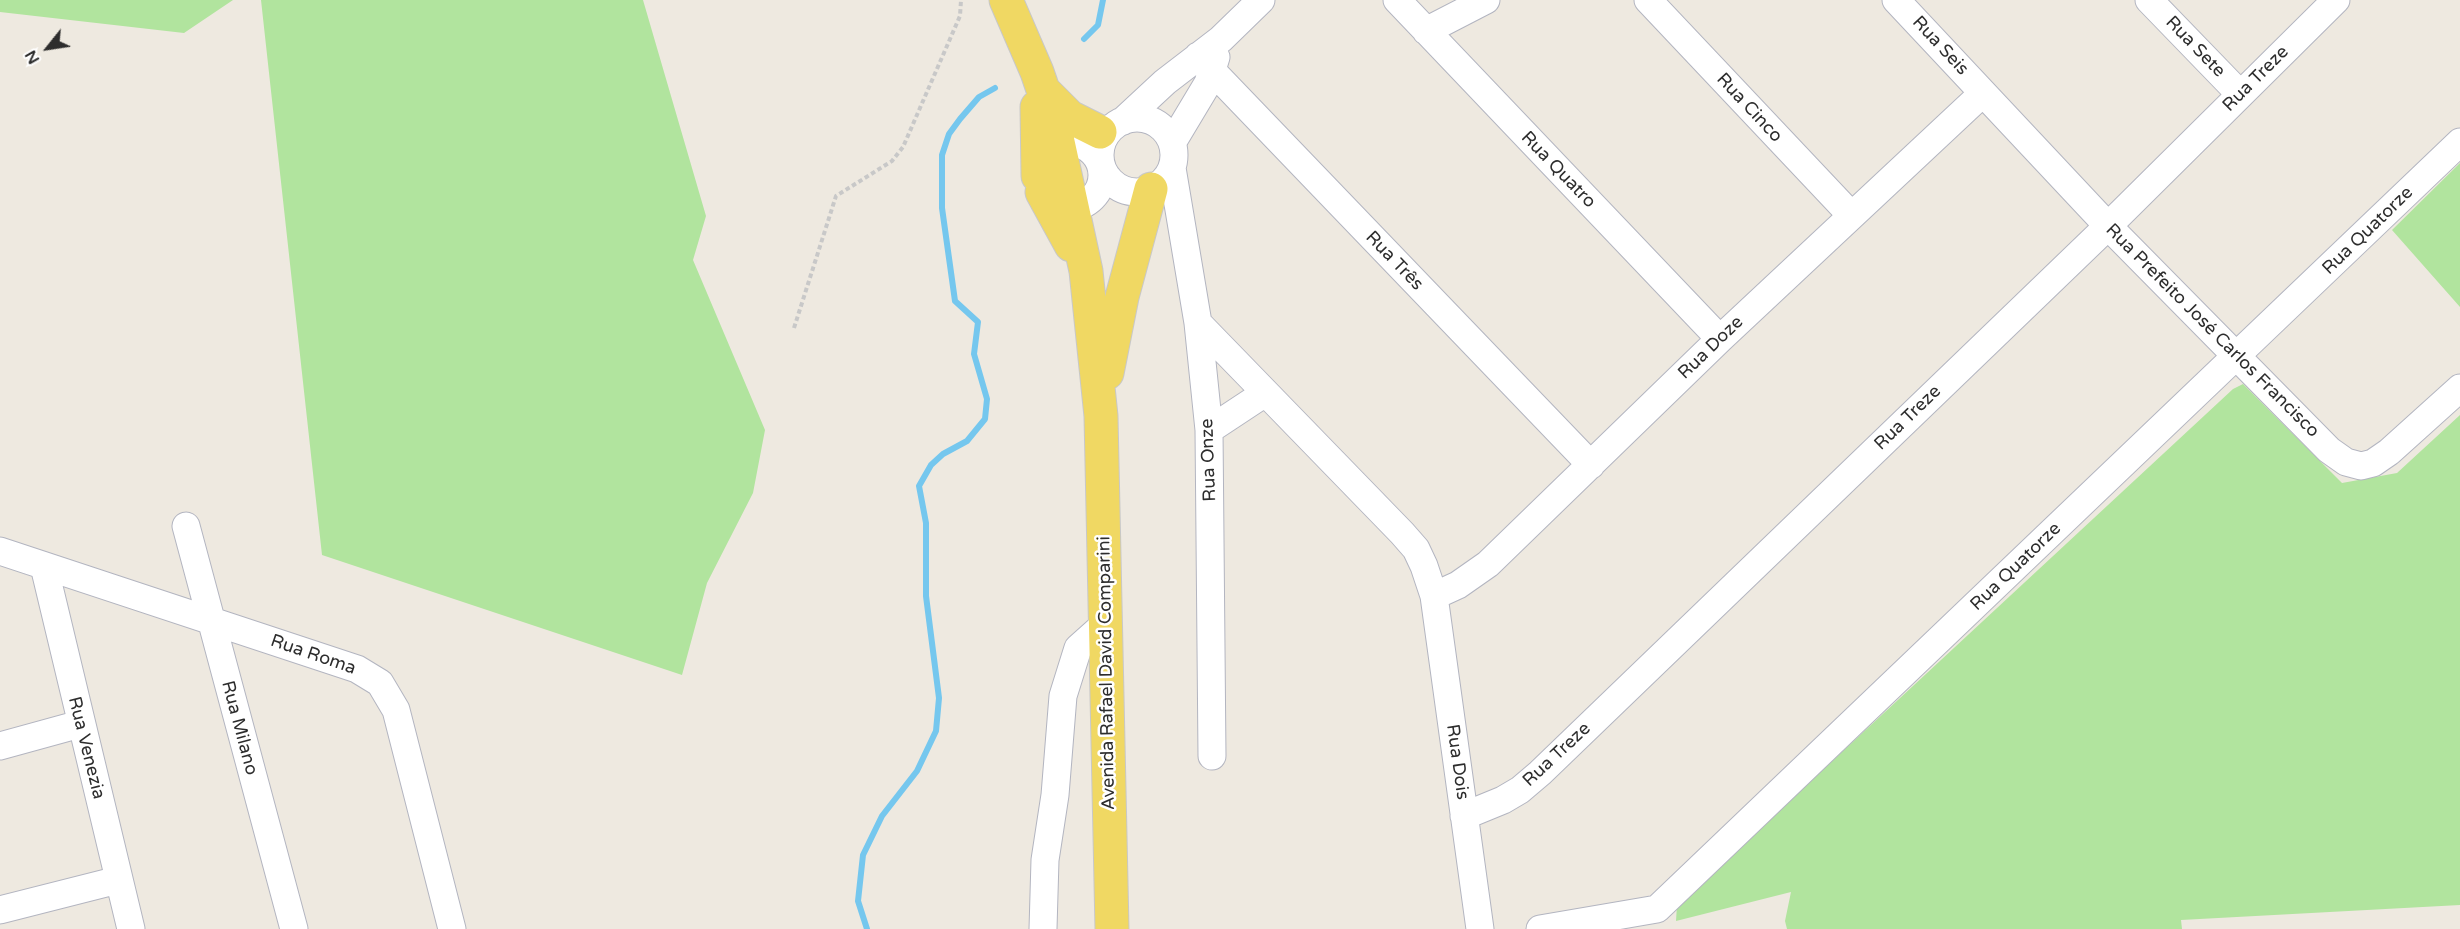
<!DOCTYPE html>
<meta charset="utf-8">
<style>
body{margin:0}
#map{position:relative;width:2460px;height:929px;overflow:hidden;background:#eee9e0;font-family:"Varela Round",sans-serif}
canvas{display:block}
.north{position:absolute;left:18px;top:18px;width:60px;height:60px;-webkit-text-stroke:4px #fff;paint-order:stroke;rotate:240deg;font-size:16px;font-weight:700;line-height:24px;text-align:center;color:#2d2d2d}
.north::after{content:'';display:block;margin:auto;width:21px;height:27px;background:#2d2d2d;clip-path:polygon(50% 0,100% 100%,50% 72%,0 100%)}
</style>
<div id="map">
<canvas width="2460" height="929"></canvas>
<div class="north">N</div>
</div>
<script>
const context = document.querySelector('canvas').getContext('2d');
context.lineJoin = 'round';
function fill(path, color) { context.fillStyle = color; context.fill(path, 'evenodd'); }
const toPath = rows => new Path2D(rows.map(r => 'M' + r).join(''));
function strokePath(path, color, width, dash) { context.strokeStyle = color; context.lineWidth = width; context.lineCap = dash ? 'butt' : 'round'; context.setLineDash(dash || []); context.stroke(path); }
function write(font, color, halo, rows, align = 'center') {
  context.font = font + ' "Varela Round",sans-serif'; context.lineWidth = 5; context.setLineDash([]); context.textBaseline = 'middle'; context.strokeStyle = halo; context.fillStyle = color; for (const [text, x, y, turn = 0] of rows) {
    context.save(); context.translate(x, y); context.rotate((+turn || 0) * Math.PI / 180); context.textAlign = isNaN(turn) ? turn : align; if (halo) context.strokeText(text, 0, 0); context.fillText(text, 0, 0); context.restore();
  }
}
fill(toPath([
 [0,0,233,0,184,33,0,12],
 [261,0,643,0,706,216,693,260,765,430,753,493,707,583,682,675,322,555],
 [2460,163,2460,307,2392,230],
 [2243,384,2342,483,2397,473,2460,415,2460,905,2181,920,2182,929,1787,929,1785,921,1791,892,1676,921,1677,905,2233,389]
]), '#b1e49e');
strokePath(toPath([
 [1084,39,1098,25,1103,0],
 [867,929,858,901,863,855,882,816,917,771,936,731,939,698,926,596,926,523,919,486,931,465,943,454,967,441,985,419,987,399,974,354,978,322,955,301,942,208,942,155,949,134,960,119,979,97,995,88]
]), '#75c7ee', 6);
const minor = toPath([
 [1397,0,1720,339],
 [1648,0,1851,215],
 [1896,0,2108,226,2329,450,2346,462,2361,466,2373,463,2389,452,2460,388],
 [2149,0,2240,94],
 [1426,31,1486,0],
 [1198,56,1591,465],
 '1100 155a37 37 0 1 1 74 0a37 37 0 1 1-74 0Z',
 [1123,121,1165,82,1221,39,1261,0],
 '1038 175a32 32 0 1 1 64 0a32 32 0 1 1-64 0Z',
 [1172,143,1208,83,1216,57],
 [1172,168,1198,323,1209,430,1212,756],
 [1198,323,1402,533,1416,549,1424,566,1434,596,1480,929],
 [1209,430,1265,393],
 [186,526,294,929],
 [0,551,357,669,380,683,396,710,452,929],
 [44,566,131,929],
 [1434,596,1458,585,1488,564,1720,339,1983,93],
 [0,746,80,724],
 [1464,816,1503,800,1520,790,1540,773,2108,226,2336,0],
 [0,910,118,880],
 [1043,929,1045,860,1055,795,1063,696,1078,648,1106,623],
 [1540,929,1657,909,2460,142]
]);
const major = toPath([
 [1006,0,1037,72,1053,119,1086,271,1101,416,1112,929],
 [1044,91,1070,117,1100,132],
 [1037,107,1038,176],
 [1042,192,1071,245],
 [1107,373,1122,297,1151,189]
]);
strokePath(minor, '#b3b5c0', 29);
strokePath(major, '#c8c8c8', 35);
strokePath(toPath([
 [794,328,836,196,892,161,903,147,960,16,961,0]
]), '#c8c8c8', 4, [4.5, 3]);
strokePath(minor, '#fff', 27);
strokePath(major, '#f0d863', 33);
write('18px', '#2d2d2d', '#fff', [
 ["Rua Seis",1940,46,47],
 ["Rua Sete",2195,47,46],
 ["Rua Treze",2256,79,-45],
 ["Rua Cinco",1749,108,47],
 ["Rua Quatro",1558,170,46],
 ["Rua Quatorze",2368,231,-44],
 ["Rua Três",1394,261,46],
 ["Rua Prefeito José Carlos Francisco",2212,331,45],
 ["Rua Doze",1711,348,-44],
 ["Rua Treze",1908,418,-44],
 ["Rua Onze",1209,460,-92],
 ["Rua Quatorze",2016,567,-44],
 ["Rua Roma",313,655,19],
 ["Avenida Rafael David Comparini",1107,673,-91],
 ["Rua Milano",239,728,75],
 ["Rua Venezia",86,748,76],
 ["Rua Treze",1557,755,-43],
 ["Rua Dois",1457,762,82]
]);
</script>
